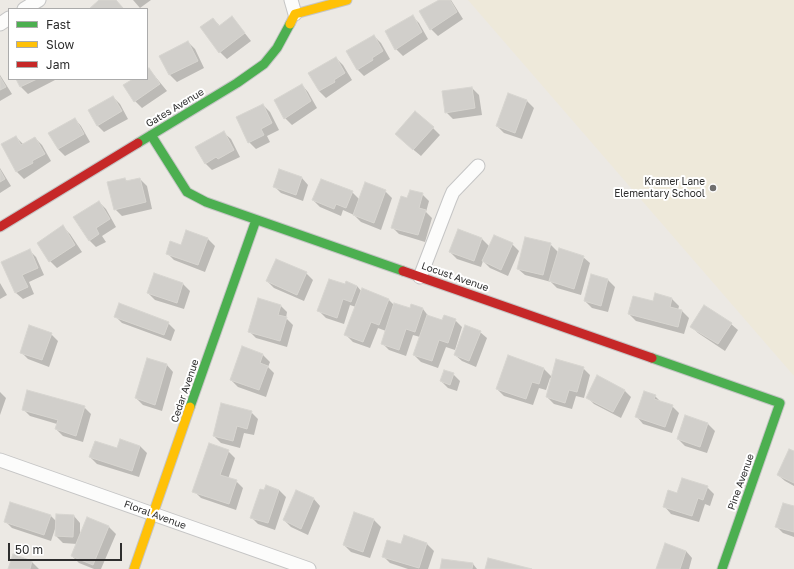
<!DOCTYPE html>
<style>
body{margin:0}
#map{position:relative;width:794px;height:569px;overflow:hidden;background:#ece9e4;font-family:"Golos Text",sans-serif}
canvas{display:block}
.legend{position:absolute;left:8px;top:8px;width:140px;height:72px;box-sizing:border-box;background:#fff;border:1px solid #ababab;margin:0;padding:5px 7px;list-style:none;font-size:12px;color:#2e2e2e}
.legend li{display:flex;align-items:center;gap:8px;height:20px}
.legend b{width:20px;border:1px solid #ababab}
.scale{position:absolute;left:8px;top:543px;width:114px;height:18px;box-sizing:border-box;border:2px solid #2e2e2e;border-top:0;padding-left:5px;font-size:12px;line-height:14px;white-space:nowrap;color:#2e2e2e;-webkit-text-stroke:3px #fff;paint-order:stroke}
</style>
<div id="map">
<canvas width="794" height="569"></canvas>
<ul class="legend">
<li><b style="height:5px;background:#4caf50"></b>Fast</li>
<li><b style="height:5px;background:#ffc107"></b>Slow</li>
<li><b style="height:5px;background:#c62828"></b>Jam</li>
</ul>
<div class="scale">50 m</div>
</div>
<script>
const context = document.querySelector('canvas').getContext('2d');
context.lineJoin = 'round';
function fill(path, color) { context.fillStyle = color; context.fill(path, 'evenodd'); }
const toPath = rows => new Path2D(rows.map(r => 'M' + r).join(''));
function strokePath(path, color, width, dash) { context.strokeStyle = color; context.lineWidth = width; context.lineCap = dash ? 'butt' : 'round'; context.setLineDash(dash || []); context.stroke(path); }
function write(font, color, halo, rows, align = 'center') {
  context.font = font + ' "Golos Text",sans-serif'; context.lineWidth = 4; context.setLineDash([]); context.textBaseline = 'middle'; context.strokeStyle = halo; context.fillStyle = color; for (const [text, x, y, turn = 0] of rows) {
    context.save(); context.translate(x, y); context.rotate((+turn || 0) * Math.PI / 180); context.textAlign = isNaN(turn) ? turn : align; if (halo) context.strokeText(text, 0, 0); context.fillText(text, 0, 0); context.restore();
  }
}
fill(toPath([
 [468,0,794,0,794,376]
]), '#eee9da');
fill(toPath([
 [101,0,115,0,124,9,91,9],
 [133,0,151,0,140,8],
 [441,0,451,0,463,19,438,36,431,29],
 [412,16,419,23,428,39,403,56,396,49],
 [232,17,251,41,227,59,220,52,213,19,220,26],
 [374,36,381,43,390,59,364,76,357,69],
 [188,42,195,49,204,68,177,82,170,75,160,56],
 [336,58,343,65,352,80,326,98,319,91],
 [149,69,167,91,142,108,135,101,134,79,147,79,147,71],
 [0,75,12,94,0,101],
 [17,79,55,79,55,80,28,94,21,87],
 [302,85,308,92,317,108,292,125,285,118],
 [472,88,479,95,482,115,453,119,446,112],
 [509,94,527,101,534,108,522,139,504,133,497,126],
 [113,97,120,104,128,119,104,132,97,125],
 [263,105,270,112,279,130,267,136,270,142,256,149,249,142],
 [75,119,81,126,90,142,65,156,58,149],
 [433,128,440,135,421,156,403,141],
 [224,133,231,139,240,157,212,170,205,163],
 [16,137,23,144,35,138,42,145,51,161,24,179,17,172,2,145],
 [0,168,11,186,0,193],
 [302,178,308,185,303,201,281,193,274,186],
 [125,179,128,182,140,179,147,186,152,209,122,216,115,209],
 [385,191,392,198,381,230,361,222,354,215,343,210,341,216,320,207,313,200,352,192,360,200],
 [422,194,429,201,426,212,432,218,425,242,399,234,392,227,408,199],
 [99,202,106,209,116,227,102,236,106,242,96,247,89,240],
 [63,227,70,234,82,252,57,268,50,261],
 [458,230,482,239,490,247,512,244,519,251,508,276,490,268,483,261,481,267,457,259,450,252],
 [187,231,208,239,215,246,205,272,174,260,167,253,181,246],
 [550,244,558,252,583,257,590,263,581,295,557,288,551,282,525,275,518,269],
 [29,250,36,257,44,275,29,282,34,294,23,299,16,293,2,263],
 [306,273,313,280,304,301,274,288,267,281],
 [154,275,183,284,190,291,184,309,155,300,148,293],
 [592,275,608,280,615,287,608,312,592,308,585,301],
 [0,283,7,295,0,299],
 [346,286,357,286,362,292,388,299,395,306,410,309,412,305,423,309,429,317,443,321,455,320,462,327,455,350,446,347,438,368,421,362,414,355,420,337,413,335,406,356,389,350,382,343,386,331,378,328,370,348,353,342,346,335,356,307,350,305,344,324,326,318,319,311],
 [656,294,672,299,679,306,678,310,682,311,689,318,684,334,636,321,629,314,654,302],
 [280,305,287,312,286,318,293,325,287,347,256,338,249,331],
 [115,316,168,323,175,330,171,341,122,323],
 [731,324,738,330,725,351,698,333,691,326],
 [480,332,487,338,476,367,462,361,455,355],
 [51,334,58,341,49,367,28,359,21,352],
 [243,348,263,355,270,362,268,367,274,373,266,397,238,387,231,380],
 [508,357,544,369,552,377,583,368,590,375,584,398,576,396,572,409,554,404,547,397,552,378,550,378,546,390,539,388,533,405,504,396,497,389],
 [167,365,173,372,162,411,143,405,136,398],
 [453,374,460,381,457,391,448,388,441,381],
 [625,391,631,397,621,418,594,404,587,397],
 [0,392,6,398,0,415],
 [655,396,662,403,672,406,679,413,672,433,643,424,637,417],
 [84,407,91,414,83,442,63,436,56,429,57,424,30,416,23,409],
 [251,412,258,419,254,435,244,433,240,448,221,443,214,436],
 [708,424,715,431,707,453,685,446,678,439],
 [140,446,147,453,139,477,97,464,90,457],
 [228,451,235,458,228,479,236,481,243,488,236,510,201,498,194,491],
 [794,452,794,486,785,481,778,475],
 [707,487,714,494,710,506,705,504,699,522,671,514,665,507,678,494],
 [279,490,286,497,275,530,258,524,251,517,264,491],
 [314,499,320,506,308,535,291,527,284,520],
 [794,507,794,537,783,533,776,526],
 [355,513,374,520,381,527,370,558,351,552,344,545],
 [50,515,57,522,74,516,80,523,80,537,87,518,109,527,116,534,101,569,94,569,79,563,72,556,77,544,63,543,56,536,56,526,51,541,12,528,5,521],
 [404,537,427,544,434,551,428,569,408,569,390,563,383,556,401,545],
 [686,551,692,558,689,569,657,569],
 [14,555,32,562,39,569,9,569],
 [473,564,477,569,441,569]
]), '#0003');
const building = toPath([
 [99,0,116,0,123,8,89,9,99,0],
 [439,0,450,0,457,12,430,30,419,11,439,0],
 [413,15,422,32,395,50,385,31,413,15],
 [232,16,245,33,219,53,200,27,213,18,219,26,232,16],
 [374,35,383,51,372,58,373,60,357,70,346,51,374,35],
 [188,41,198,61,169,75,159,56,188,41],
 [336,57,345,73,334,80,335,82,319,91,308,73,336,57],
 [149,68,160,84,134,102,123,85,133,79,147,79,147,69,149,68],
 [0,77,6,87,0,90,0,77],
 [16,79,37,79,20,87,16,79],
 [302,84,311,101,284,119,274,100,302,84],
 [472,87,475,108,445,113,442,91,472,87],
 [508,93,527,100,515,133,496,126,508,93],
 [113,96,122,111,97,126,88,110,113,96],
 [263,104,272,123,261,129,264,135,248,143,236,117,263,104],
 [415,111,434,127,413,150,395,134,415,111],
 [75,118,84,134,58,149,48,133,75,118],
 [224,131,234,150,218,159,216,157,205,164,195,147,224,131],
 [16,136,21,145,35,137,45,154,32,161,33,163,16,172,1,144,16,136],
 [279,169,302,177,296,195,273,187,279,169],
 [0,170,5,179,0,182,0,170],
 [125,178,126,181,140,178,146,202,114,210,107,182,125,178],
 [321,179,353,191,346,208,336,204,334,209,312,200,321,179],
 [365,182,386,190,374,223,353,215,365,182],
 [410,190,423,193,419,208,426,210,418,235,391,228,401,196,407,198,410,190],
 [99,201,110,219,96,228,99,234,89,241,73,217,99,201],
 [63,225,75,245,49,262,37,243,63,225],
 [458,229,482,238,474,261,449,252,458,229],
 [186,230,208,238,198,265,166,254,170,241,181,245,186,230],
 [494,235,513,243,501,270,482,261,494,235],
 [525,237,551,243,543,275,517,269,525,237],
 [559,248,584,256,574,289,549,281,559,248],
 [30,249,38,268,22,275,28,287,15,293,1,262,30,249],
 [276,259,307,272,297,295,266,281,276,259],
 [154,273,183,283,177,303,147,293,154,273],
 [591,274,608,279,601,306,584,301,591,274],
 [329,279,345,284,346,281,357,286,351,302,343,299,337,318,317,311,329,279],
 [362,288,389,299,379,325,371,322,363,342,344,335,362,288],
 [655,293,672,298,670,307,682,310,678,327,628,314,633,296,653,301,655,293],
 [258,298,281,305,278,315,287,317,280,341,248,332,258,298],
 [119,303,169,322,164,335,114,317,119,303],
 [394,303,410,308,411,304,423,308,415,332,406,329,399,350,381,344,394,303],
 [704,305,732,323,718,344,690,327,704,305],
 [427,315,442,320,444,315,456,319,448,343,439,340,432,361,413,355,427,315],
 [29,325,52,333,42,360,20,353,29,325],
 [465,325,481,331,469,361,454,355,465,325],
 [242,346,263,354,260,363,268,366,259,390,230,380,242,346],
 [508,355,544,368,539,384,532,382,526,399,496,389,508,355],
 [147,358,167,364,155,405,135,398,147,358],
 [556,359,584,367,577,392,569,390,565,403,546,397,556,359],
 [444,370,454,373,450,385,440,381,444,370],
 [597,375,625,390,613,412,586,398,597,375],
 [27,390,85,406,76,436,55,429,58,420,22,410,27,390],
 [644,391,656,395,654,399,673,405,665,427,635,417,644,391],
 [221,403,252,411,247,429,237,426,233,441,213,436,221,403],
 [685,415,708,423,700,447,677,439,685,415],
 [120,439,140,446,132,471,89,457,95,441,117,448,120,439],
 [209,443,229,450,220,475,237,480,229,504,192,492,209,443],
 [789,449,794,451,794,483,777,475,789,449],
 [682,478,708,486,703,500,698,498,692,516,663,507,668,490,677,493,682,478],
 [266,485,279,490,268,523,250,518,260,489,264,490,266,485],
 [296,490,314,498,301,529,283,520,296,490],
 [10,502,51,515,44,535,4,522,10,502],
 [783,503,794,506,794,532,775,527,783,503],
 [354,512,374,519,363,552,343,545,354,512],
 [56,514,74,515,73,537,55,536,56,514],
 [87,517,109,526,93,565,71,556,87,517],
 [404,535,427,543,419,568,382,557,387,540,401,544,404,535],
 [665,543,686,551,680,569,656,569,665,543],
 [13,554,32,561,30,569,8,569,13,554],
 [488,558,532,569,485,569,488,558],
 [442,559,473,563,472,569,440,569,442,559]
]);
fill(building, '#d1cfcb');
strokePath(building, '#d7d5d0', 1);
const street = toPath([
 [291,0,295,14],
 [24,9,39,0],
 [0,24,9,18],
 [420,277,450,199,453,192,478,166],
 [0,460,309,569]
]);
const fast = toPath([
 [151,135,187,192,206,202,403,271],
 [138,143,237,83,264,64,277,48,290,24],
 [652,358,780,403,722,569],
 [190,407,256,220]
]);
const slow = toPath([
 [290,24,295,14,347,0],
 [134,569,190,407]
]);
const jam = toPath([
 [0,227,138,143],
 [403,271,652,358]
]);
strokePath(street, '#c5c5c5', 15);
strokePath(fast, '#c5c5c5', 11);
strokePath(slow, '#c5c5c5', 11);
strokePath(jam, '#c5c5c5', 11);
strokePath(street, '#fcfcfb', 13);
strokePath(fast, '#4caf50', 9);
strokePath(slow, '#ffc107', 9);
strokePath(jam, '#c62828', 9);
for (const [x, y, r, color] of [
 [713,188,4,"#706f6e"]
]) { const dot = new Path2D(); dot.arc(x, y, r, 0, 2 * Math.PI); context.fillStyle = color; context.fill(dot); strokePath(dot, '#fff', 1.5); }
write('10px', '#2e2e2e', '#fff', [
 ["Gates Avenue",175,108,-31],
 ["Locust Avenue",455,277,19],
 ["Cedar Avenue",185,391,-71],
 ["Pine Avenue",741,482,-70],
 ["Floral Avenue",155,515,20]
]);
write('10px', '#2e2e2e', '#fff', [
 ["Kramer Lane",705,182],
 ["Elementary School",705,194]
], 'right');
</script>
